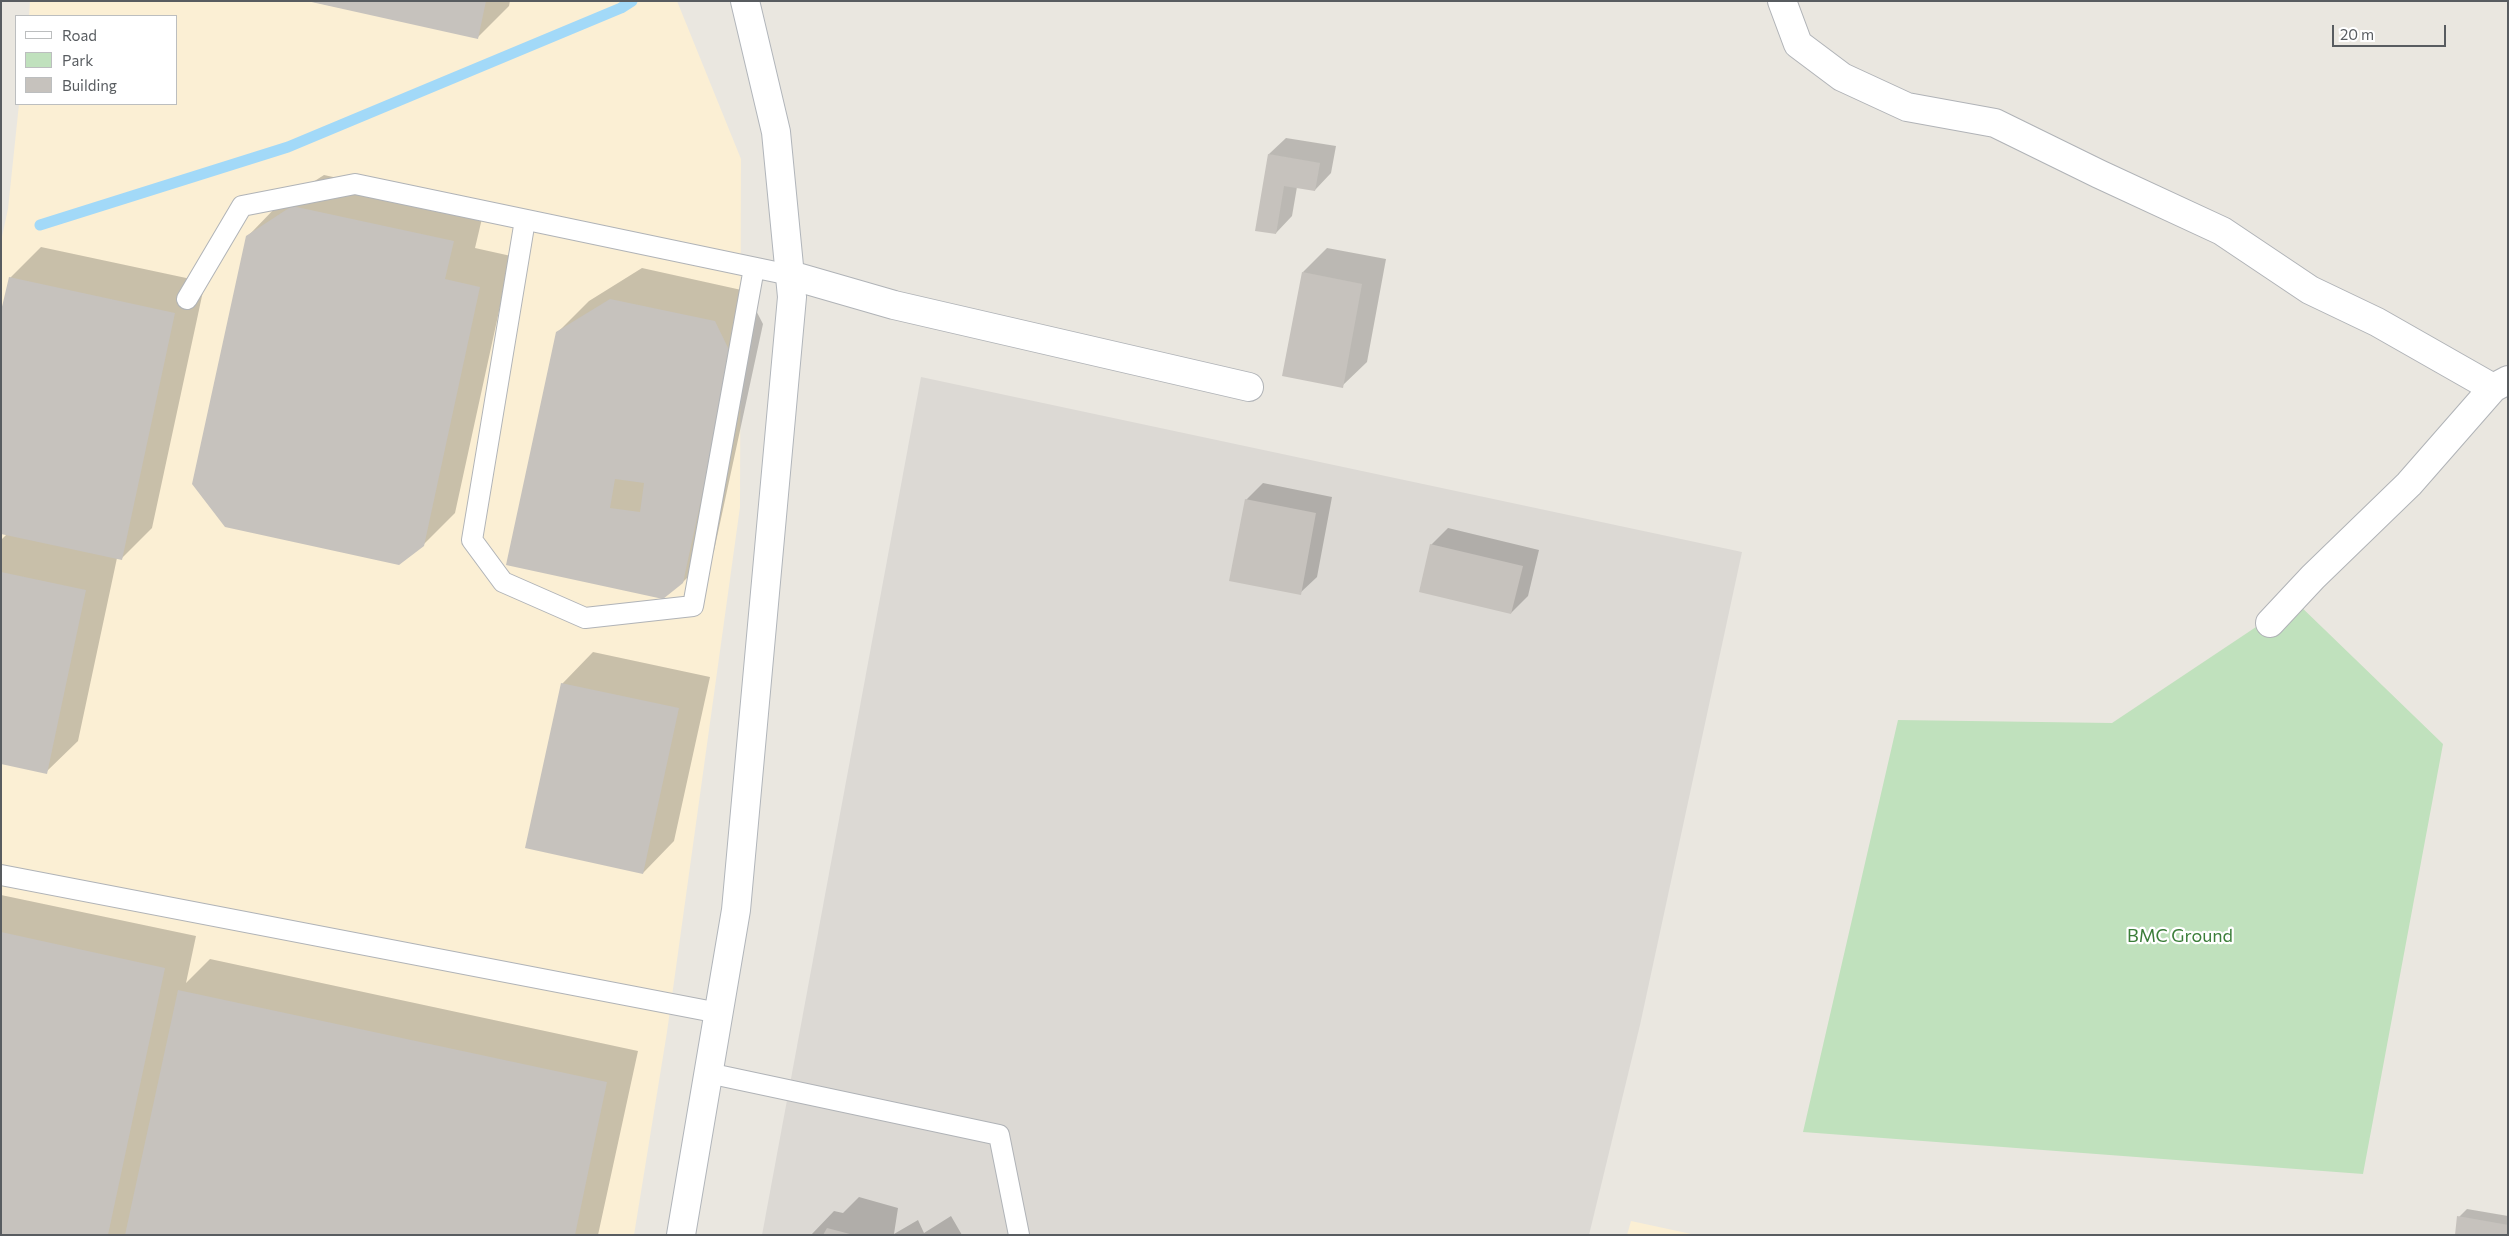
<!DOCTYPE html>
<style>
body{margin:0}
#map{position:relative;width:2509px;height:1236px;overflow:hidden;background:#eae7e0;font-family:Commissioner,sans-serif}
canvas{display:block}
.frame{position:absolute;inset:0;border:2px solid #585c60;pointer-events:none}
.legend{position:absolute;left:15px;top:15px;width:162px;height:90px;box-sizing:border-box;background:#fff;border:1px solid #bcbebf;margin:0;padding:6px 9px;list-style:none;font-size:15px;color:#585c60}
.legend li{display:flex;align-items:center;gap:10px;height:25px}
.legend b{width:25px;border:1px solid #bcbebf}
.scale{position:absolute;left:2332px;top:25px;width:114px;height:22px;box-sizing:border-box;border:2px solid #585c60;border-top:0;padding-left:6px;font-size:15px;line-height:18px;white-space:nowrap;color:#585c60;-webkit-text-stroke:4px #fff;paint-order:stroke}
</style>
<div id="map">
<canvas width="2509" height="1236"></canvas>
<div class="frame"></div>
<ul class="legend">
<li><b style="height:6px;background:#fff"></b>Road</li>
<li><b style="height:14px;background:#c0e1bd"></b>Park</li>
<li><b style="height:14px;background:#c6c2bd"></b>Building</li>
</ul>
<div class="scale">20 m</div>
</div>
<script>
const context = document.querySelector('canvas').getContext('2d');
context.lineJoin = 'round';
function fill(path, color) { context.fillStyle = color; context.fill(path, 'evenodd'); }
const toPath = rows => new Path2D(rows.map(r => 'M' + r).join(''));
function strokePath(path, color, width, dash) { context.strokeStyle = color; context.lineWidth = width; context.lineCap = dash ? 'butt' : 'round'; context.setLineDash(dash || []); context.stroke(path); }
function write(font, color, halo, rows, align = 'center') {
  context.font = font + ' Commissioner,sans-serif'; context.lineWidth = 4.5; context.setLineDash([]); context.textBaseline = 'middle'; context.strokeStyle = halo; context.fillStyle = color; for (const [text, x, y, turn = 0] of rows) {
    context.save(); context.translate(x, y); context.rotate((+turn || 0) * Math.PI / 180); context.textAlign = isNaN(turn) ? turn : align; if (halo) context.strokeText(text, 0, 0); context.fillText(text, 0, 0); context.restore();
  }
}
fill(toPath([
 [30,1,677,1,741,159,740,507,667,1032,634,1235,1,1235,1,241,8,209,19,104,176,104,176,16,29,16],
 [1631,1221,1696,1235,1627,1235]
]), '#fbefd4');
fill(toPath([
 [921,377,1742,552,1640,1025,1589,1235,762,1235]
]), '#dcd9d4');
fill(toPath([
 [2295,601,2443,744,2363,1174,1803,1132,1898,720,2112,723]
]), '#c0e1bd');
fill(toPath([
 [309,1,510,1,509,6,478,37],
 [1286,138,1336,146,1331,173,1315,190,1297,187,1292,216,1276,233,1269,154],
 [324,175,484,210,475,248,511,256,455,513,423,545,248,236,279,204],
 [41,247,205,282,152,528,121,559,117,558,78,741,46,772,1,763,1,540,7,534,10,278],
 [1327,248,1386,259,1367,362,1342,386,1303,272],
 [642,268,746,291,763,324,714,551,682,583,507,564,557,333,589,301],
 [1263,483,1332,497,1317,577,1300,593,1246,500],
 [1448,528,1539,550,1528,596,1511,613,1431,545],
 [593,652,710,677,674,841,643,873,562,684],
 [1,895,196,936,186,983,210,959,638,1051,598,1235,1,1235],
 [859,1197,898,1208,894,1234,918,1220,924,1233,951,1216,962,1235,811,1235,834,1211,843,1213],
 [2467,1209,2508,1216,2508,1235,2456,1235,2459,1217]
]), '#0003');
strokePath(toPath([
 [40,225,288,147,621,8,632,1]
]), '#a2d9f8', 11);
fill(toPath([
 [307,1,486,1,478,39],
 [1268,154,1320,163,1315,191,1284,186,1276,234,1255,231],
 [292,206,454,241,445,279,480,287,424,546,399,565,225,527,192,484,246,236],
 [1302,272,1362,284,1343,388,1282,376],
 [9,277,175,313,122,560,1,534,1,311],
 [610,299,715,321,732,356,683,583,663,599,506,565,556,332],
 [615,479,644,483,640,512,610,508],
 [1245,499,1316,513,1301,595,1229,581],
 [1430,544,1523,566,1511,614,1419,592],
 [1,572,86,590,47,774,1,764],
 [561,683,679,708,643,874,525,848],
 [1,932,165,968,108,1235,1,1235],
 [178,990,607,1082,575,1235,125,1235],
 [2457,1216,2508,1225,2507,1235,2455,1235],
 [827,1228,850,1234,850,1235,823,1235]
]), '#c6c2bd');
const lane = toPath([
 [525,220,472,540,503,582,585,618,693,606,754,268],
 [187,299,242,206,355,184,790,275],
 [1,875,719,1013],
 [708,1073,999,1135,1019,1235]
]);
const street = toPath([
 [1782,1,1798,44,1842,77,1907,107,1995,123,2099,174,2222,231,2310,290,2377,322,2493,388],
 [790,275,894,305,1249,387],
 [2270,623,2313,577,2409,484,2493,388,2508,380]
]);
const secondary = toPath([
 [681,1235,736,910,792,297,776,132,745,1]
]);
strokePath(lane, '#b0b3b7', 22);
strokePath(street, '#b0b3b7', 30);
strokePath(secondary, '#b1b5ba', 30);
strokePath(lane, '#fff', 20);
strokePath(street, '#fff', 28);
strokePath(secondary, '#fff', 28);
write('18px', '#3b7e39', '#fff', [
 ["BMC Ground",2180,936]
]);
</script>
